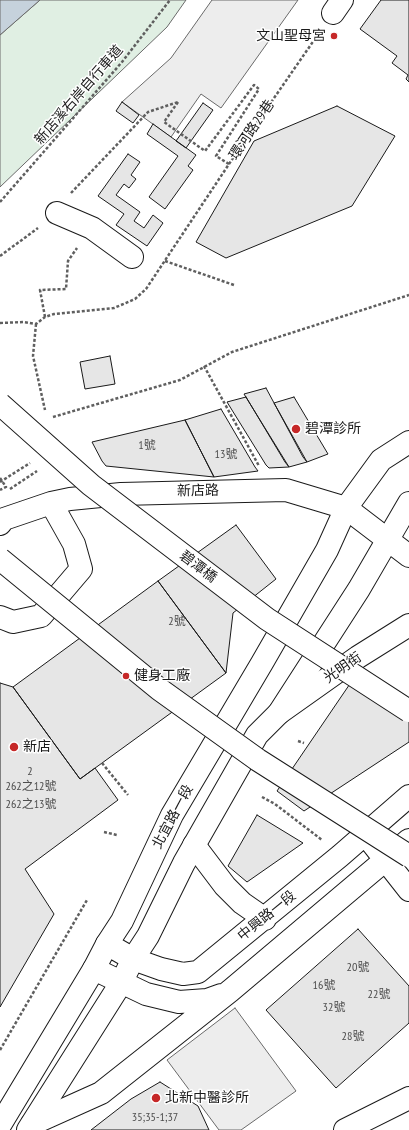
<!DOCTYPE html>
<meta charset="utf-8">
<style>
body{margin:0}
canvas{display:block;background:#fff}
</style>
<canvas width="409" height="1130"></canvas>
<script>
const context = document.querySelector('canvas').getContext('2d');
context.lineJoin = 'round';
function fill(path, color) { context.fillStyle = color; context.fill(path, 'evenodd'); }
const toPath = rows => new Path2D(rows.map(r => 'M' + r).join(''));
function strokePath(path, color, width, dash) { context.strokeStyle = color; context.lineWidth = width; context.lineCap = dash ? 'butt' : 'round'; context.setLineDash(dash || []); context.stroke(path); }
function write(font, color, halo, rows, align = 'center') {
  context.font = font + ' "PT Sans Narrow","Noto Sans TC",sans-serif'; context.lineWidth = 3; context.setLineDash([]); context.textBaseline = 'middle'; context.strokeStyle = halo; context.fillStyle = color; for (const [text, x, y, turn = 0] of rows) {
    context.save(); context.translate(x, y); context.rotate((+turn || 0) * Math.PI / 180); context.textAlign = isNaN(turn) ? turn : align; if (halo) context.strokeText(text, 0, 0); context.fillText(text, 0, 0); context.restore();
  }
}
const green = toPath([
 [40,0,186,0,167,27,0,187,0,35,40,0]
]);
fill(green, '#e0efe3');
strokePath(green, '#6a6a6a', 1);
const parking = toPath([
 [212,0,298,0,221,108,201,94,171,137,122,102,171,58,212,0],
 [235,1008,296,1091,241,1130,219,1130,167,1060,235,1008]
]);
fill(parking, '#ededed');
strokePath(parking, '#6a6a6a', 1);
const water = toPath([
 [0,0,40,0,0,35,0,0]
]);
fill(water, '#c6d2dc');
strokePath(water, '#6a6a6a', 1);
const building = toPath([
 [381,0,409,0,409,82,406,79,408,75,392,63,397,56,360,29,381,0],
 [122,102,139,115,133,123,116,111,122,102],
 [203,103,213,110,186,148,176,141,203,103],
 [337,106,395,136,352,206,226,258,196,242,254,141,337,106],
 [153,124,196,155,188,166,193,170,165,209,149,197,178,156,147,134,153,124],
 [128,154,140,162,131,175,136,179,129,188,124,184,116,195,140,212,134,221,144,228,153,215,163,223,147,246,116,225,124,214,98,196,128,154],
 [110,356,115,384,85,389,80,362,110,356],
 [266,388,303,457,307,462,289,467,244,394,266,388],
 [246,397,285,462,289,467,269,468,266,465,227,402,246,397],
 [294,397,328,454,307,462,274,403,294,397],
 [221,409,255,467,258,471,214,477,185,420,221,409],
 [185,420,214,477,106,466,102,461,92,442,185,420],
 [236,525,276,579,233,613,226,673,158,581,236,525],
 [158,581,226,673,80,779,13,687,158,581],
 [358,672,409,702,409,742,304,811,277,791,358,672],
 [0,683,13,687,80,779,95,768,118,800,25,869,54,914,0,1007,0,683],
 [257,815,303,843,247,882,228,866,257,815],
 [358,929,409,986,409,1023,336,1088,266,1010,358,929],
 [160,1082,198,1106,209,1130,91,1130,131,1099,160,1082]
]);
fill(building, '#e6e6e6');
strokePath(building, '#1a1a1a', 1);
const minor = toPath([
 [333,13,342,0],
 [57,213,92,228,132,257],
 [0,524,4,519,51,503,70,499,121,494,286,490,346,508,409,556],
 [0,617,13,622,41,616,81,569,74,544,51,503],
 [279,713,358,657,409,625],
 [365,834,409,890],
 [194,845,225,886,242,903,265,919],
 [107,944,133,959,161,969,183,974,198,972,340,856,409,796],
 [94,969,146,994,179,1002,207,1000,221,995],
 [32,1124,101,1093,230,991,409,840],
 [345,1130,409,1098]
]);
const major = toPath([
 [0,1125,94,969,107,944,122,921,172,815,262,663,327,550,346,508,381,460,409,442],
 [28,1130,121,983,133,959,148,936,184,863,257,735,279,713,359,589,409,503]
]);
strokePath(minor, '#1a1a1a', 24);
strokePath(major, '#1a1a1a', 24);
strokePath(toPath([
 [178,102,164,122,205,151,254,85,259,89,216,156,229,164],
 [71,193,148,112,178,102],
 [0,202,122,62,170,0],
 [0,256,38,228],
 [165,261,234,285],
 [45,317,40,290,66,289,68,261,77,248],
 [0,323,24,322,36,324,45,317,54,314,114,308,135,299,146,289,245,140,319,33],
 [36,324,33,356,45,410],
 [204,366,259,466],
 [53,417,180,380,232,352,409,295],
 [0,478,6,487,0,490],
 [0,482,30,463],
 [10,489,37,471],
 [298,741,304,743],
 [102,763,128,795],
 [262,797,275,804,322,840],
 [104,832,117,835],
 [0,1050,87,900]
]), '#5f5f5f', 2.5, [3, 2]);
strokePath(minor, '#fff', 22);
strokePath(major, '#fff', 22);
const highwayBridge = toPath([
 [0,404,91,485,267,619,409,711],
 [0,559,159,689,258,760,409,856]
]);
strokePath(highwayBridge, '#1a1a1a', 24, []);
strokePath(highwayBridge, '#fff', 22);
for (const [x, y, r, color] of [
 [334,36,4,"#c62828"],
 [296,429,5,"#c62828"],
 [126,676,4,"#c62828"],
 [14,747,5,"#c62828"],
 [156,1098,5,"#c62828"]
]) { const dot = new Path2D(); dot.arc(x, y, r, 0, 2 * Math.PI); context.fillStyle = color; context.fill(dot); strokePath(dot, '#fff', 1.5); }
write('12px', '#4d4d4d', null, [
 ["1號",147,446],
 ["13號",226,455],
 ["2號",177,622],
 ["2",30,772],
 ["262之12號",31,787],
 ["262之13號",31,805],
 ["20號",358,968],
 ["16號",324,986],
 ["22號",379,995],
 ["32號",334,1008],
 ["28號",353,1037],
 ["35;35-1;37",155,1118]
]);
write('14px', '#1a1a1a', '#fff', [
 ["文山聖母宮",326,36,"right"],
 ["碧潭診所",305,429],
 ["健身工廠",134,676],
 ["新店",23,747],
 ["北新中醫診所",165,1098]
], 'left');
write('14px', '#1a1a1a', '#fff', [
 ["新店溪右岸自行車道",79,95,-49],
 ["環河路29巷",252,130,-56],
 ["新店路",198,491,-1],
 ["碧潭橋",198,567,37],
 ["光明街",343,668,-35],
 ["北宜路一段",173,817,-62],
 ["中興路一段",267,916,-39]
]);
</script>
